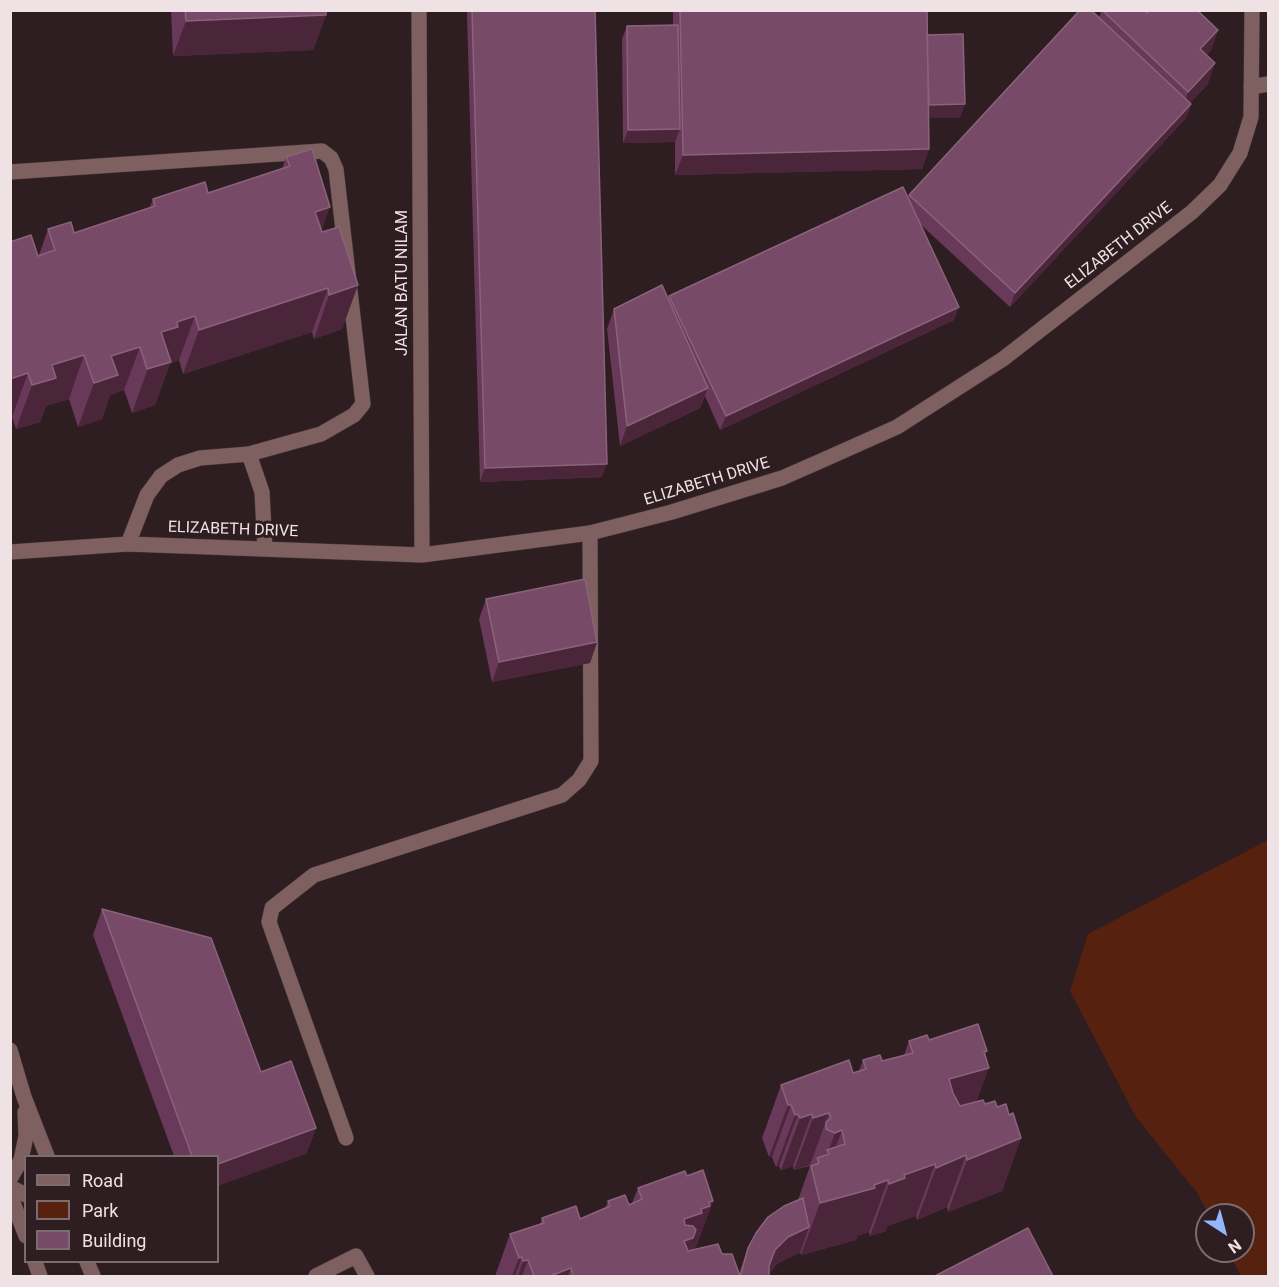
<!DOCTYPE html>
<style>
body{margin:0}
#map{position:relative;width:1279px;height:1287px;overflow:hidden;background:#2e1d21;font-family:Roboto,sans-serif}
canvas{display:block}
.frame{position:absolute;inset:0;border:12px solid #efe2e5;pointer-events:none}
.legend{position:absolute;left:24px;top:1155px;width:195px;height:108px;box-sizing:border-box;background:#2e1d21;border:2px solid #7b6c6f;margin:0;padding:8px 10px;list-style:none;font-size:18px;color:#efe2e5}
.legend li{display:flex;align-items:center;gap:12px;height:30px}
.legend b{width:30px;border:2px solid #7b6c6f}
.north{position:absolute;left:1195px;top:1203px;width:60px;height:60px;box-sizing:border-box;background:#2e1d21;border:2px solid #7b6c6f;border-radius:50%;rotate:144deg;font-size:16px;font-weight:700;line-height:24px;text-align:center;color:#efe2e5}
.north::after{content:'';display:block;margin:auto;width:21px;height:27px;background:#95b6fd;clip-path:polygon(50% 0,100% 100%,50% 72%,0 100%)}
</style>
<div id="map">
<canvas width="1279" height="1287"></canvas>
<div class="frame"></div>
<ul class="legend">
<li><b style="height:8px;background:#7d605f"></b>Road</li>
<li><b style="height:16px;background:#56220f"></b>Park</li>
<li><b style="height:16px;background:#774b67"></b>Building</li>
</ul>
<div class="north">N</div>
</div>
<script>
const context = document.querySelector('canvas').getContext('2d');
context.lineJoin = 'round';
function fill(path, color) { context.fillStyle = color; context.fill(path, 'evenodd'); }
const toPath = rows => new Path2D(rows.map(r => 'M' + r).join(''));
function strokePath(path, color, width, dash) { context.strokeStyle = color; context.lineWidth = width; context.lineCap = dash ? 'butt' : 'round'; context.setLineDash(dash || []); context.stroke(path); }
function write(font, color, halo, rows, align = 'center') {
  context.font = font + ' Roboto,sans-serif'; context.lineWidth = 6; context.setLineDash([]); context.textBaseline = 'middle'; context.strokeStyle = halo; context.fillStyle = color; for (const [text, x, y, turn = 0] of rows) {
    context.save(); context.translate(x, y); context.rotate((+turn || 0) * Math.PI / 180); context.textAlign = isNaN(turn) ? turn : align; if (halo) context.strokeText(text, 0, 0); context.fillText(text, 0, 0); context.restore();
  }
}
fill(toPath([
 [1268,840,1268,1276,1241,1276,1228,1251,1243,1251,1243,1215,1209,1215,1198,1194,1136,1117,1070,991,1088,934]
]), '#56220f');
const minor = toPath([
 [419,10,422,555],
 [1251,87,1268,84],
 [10,172,322,151,331,158,336,169,363,404,354,415,321,434,249,454,200,458,178,465,161,476,147,495,128,544],
 [249,454,262,492,265,549],
 [10,552,128,544,422,555,590,533,672,512,782,478,823,460,897,427,1003,359,1192,212,1220,185,1240,153,1251,117,1252,10],
 [10,1050,24,1097,47,1156],
 [346,1138,269,922,272,908,314,875,562,795,579,780,591,761,590,533],
 [10,1179,21,1160,26,1136,25,1112],
 [10,1187,26,1195],
 [10,1195,26,1236],
 [35,1262,40,1276],
 [87,1262,93,1276],
 [316,1276,356,1256,367,1276]
]);
strokePath(minor, '#49393c', 16);
strokePath(minor, '#7d605f', 15);
fill(toPath([
 [171,10,326,10,326,15,313,50,173,56],
 [468,10,595,10,602,477,480,482,467,14],
 [673,10,927,10,927,35,960,118,929,118,929,149,922,169,675,175,675,142,623,143,622,39,627,26,673,25],
 [1102,10,1147,13,1218,30,1211,50,1206,55,1208,84,1190,103,1191,104,1186,118,1010,307,920,224,954,320,720,430,705,396,700,408,620,446,607,329,614,309,668,299,669,296,908,197,909,195,1099,17],
 [286,157,322,231,358,285,342,329,314,339,312,332,183,374,179,360,170,363,155,405,132,413,124,390,110,395,102,419,78,427,69,399,46,406,40,422,16,429,12,417,10,417,10,242,38,256,39,255,48,229,74,233,150,207,153,199,208,193,282,169],
 [486,599,597,642,590,663,492,682,479,619],
 [102,909,316,1128,306,1154,218,1156,174,1156,93,935],
 [929,1040,987,1051,985,1056,977,1101,985,1104,997,1107,1009,1115,1021,1138,1002,1191,948,1212,947,1207,917,1220,916,1216,887,1226,886,1231,870,1236,869,1232,857,1236,856,1240,801,1255,800,1252,778,1263,769,1273,769,1276,495,1276,510,1234,540,1224,542,1218,580,1219,605,1208,608,1201,629,1205,632,1203,638,1188,687,1176,713,1201,695,1249,722,1254,739,1273,748,1248,798,1200,810,1166,794,1170,793,1166,781,1170,779,1166,776,1167,772,1157,769,1157,762,1138,781,1085,859,1071,863,1060,882,1061,904,1055,909,1041]
]), '#683958');
fill(toPath([
 [326,15,313,50,173,56,186,21],
 [1218,30,1211,50,1193,69,1200,49],
 [1215,63,1208,84,1181,112,1188,92],
 [965,104,960,118,921,118,926,105],
 [1191,104,1186,118,1010,307,1015,293],
 [680,129,675,142,623,143,628,130],
 [929,149,922,169,675,175,683,155],
 [330,207,314,251,315,212],
 [358,285,342,329,314,339,329,295],
 [328,288,312,332,183,374,199,330],
 [959,307,954,320,720,430,726,416],
 [195,316,179,360,170,363,155,405,132,413,161,332,177,322],
 [140,347,124,390,110,395,102,419,78,427,94,383,111,356],
 [84,355,69,399,46,406,40,422,16,429,32,385,52,365],
 [28,373,12,417,10,417,10,379],
 [708,388,700,408,620,446,627,426],
 [607,464,602,477,480,482,485,468],
 [597,642,590,663,492,682,499,662],
 [987,1051,980,1071,989,1068,970,1120,930,1131,949,1079,984,1052],
 [788,1105,791,1105,772,1157,769,1157],
 [829,1113,810,1165,794,1170,813,1118],
 [798,1114,779,1166,776,1167,795,1115],
 [812,1114,793,1166,781,1170,800,1118],
 [316,1128,306,1154,218,1186,218,1164],
 [842,1130,823,1183,829,1154,828,1152,835,1133],
 [1021,1138,1002,1191,948,1212,967,1160],
 [966,1155,947,1207,917,1220,936,1168],
 [935,1164,916,1216,887,1226,886,1231,870,1236,889,1184,904,1175],
 [888,1180,869,1232,857,1236,856,1240,801,1255,820,1203],
 [713,1201,694,1253,665,1271,684,1219,701,1209,709,1202],
 [809,1227,800,1253,778,1263,765,1276,775,1250,788,1237],
 [522,1257,515,1276,512,1276,519,1258],
 [528,1260,522,1276,518,1276,523,1261],
 [571,1268,568,1276,550,1276]
]), '#4b263b');
const building = toPath([
 [185,10,326,10,326,15,186,21,185,10],
 [472,10,595,10,607,464,485,468,472,10],
 [680,10,927,10,929,149,683,155,680,10],
 [1080,10,1091,10,1191,104,1015,293,909,195,1080,10],
 [1102,10,1144,10,1147,13,1150,10,1197,10,1218,30,1200,49,1215,63,1188,92,1102,10],
 [678,25,680,129,628,130,627,26,678,25],
 [963,34,965,104,929,105,927,35,963,34],
 [312,149,330,207,315,212,322,232,339,227,358,285,329,295,328,288,199,330,195,316,177,322,178,327,161,332,171,362,147,369,140,347,111,356,118,375,94,383,84,355,52,365,56,378,32,385,28,373,10,379,10,242,31,235,38,256,55,250,48,229,71,222,74,233,155,206,153,199,205,182,208,193,290,166,286,157,312,149],
 [903,187,959,307,726,416,669,296,903,187],
 [662,285,708,388,627,426,614,309,662,285],
 [585,579,597,642,499,662,486,599,585,579],
 [102,909,211,938,261,1072,291,1061,316,1128,218,1164,218,1156,192,1156,102,909],
 [978,1024,987,1051,984,1052,989,1068,949,1079,953,1093,960,1106,983,1100,985,1104,995,1101,997,1107,1006,1104,1009,1115,1013,1113,1021,1138,967,1160,966,1155,936,1168,935,1164,904,1175,905,1178,889,1184,888,1180,874,1185,875,1188,820,1203,811,1166,819,1163,817,1158,829,1154,827,1150,845,1144,842,1130,835,1133,826,1129,826,1122,831,1118,829,1113,813,1118,812,1114,800,1118,798,1114,795,1115,791,1105,788,1105,781,1085,849,1060,853,1073,866,1069,863,1060,880,1055,882,1061,913,1053,909,1041,927,1035,929,1040,978,1024],
 [703,1170,713,1201,709,1202,710,1206,701,1209,702,1213,684,1219,685,1225,693,1226,696,1230,693,1238,684,1241,688,1251,718,1244,722,1254,732,1254,740,1276,573,1276,571,1268,550,1276,534,1276,528,1260,523,1261,522,1257,519,1258,510,1234,544,1223,542,1218,576,1206,580,1219,610,1206,608,1201,625,1195,629,1205,642,1199,638,1188,685,1171,687,1176,703,1170],
 [803,1198,809,1227,788,1237,775,1250,769,1266,769,1276,740,1276,739,1274,741,1274,748,1248,756,1233,768,1217,784,1206,803,1198],
 [1028,1228,1053,1276,935,1276,1028,1228]
]);
fill(building, '#774b67');
strokePath(building, '#8a637b', 1.5);
write('16px', '#efe2e5', '#2e1d21', [
 ["ELIZABETH DRIVE",1119,246,-38],
 ["JALAN BATU NILAM",403,283,-90],
 ["ELIZABETH DRIVE",707,482,-17],
 ["ELIZABETH DRIVE",233,530,2]
]);
</script>
